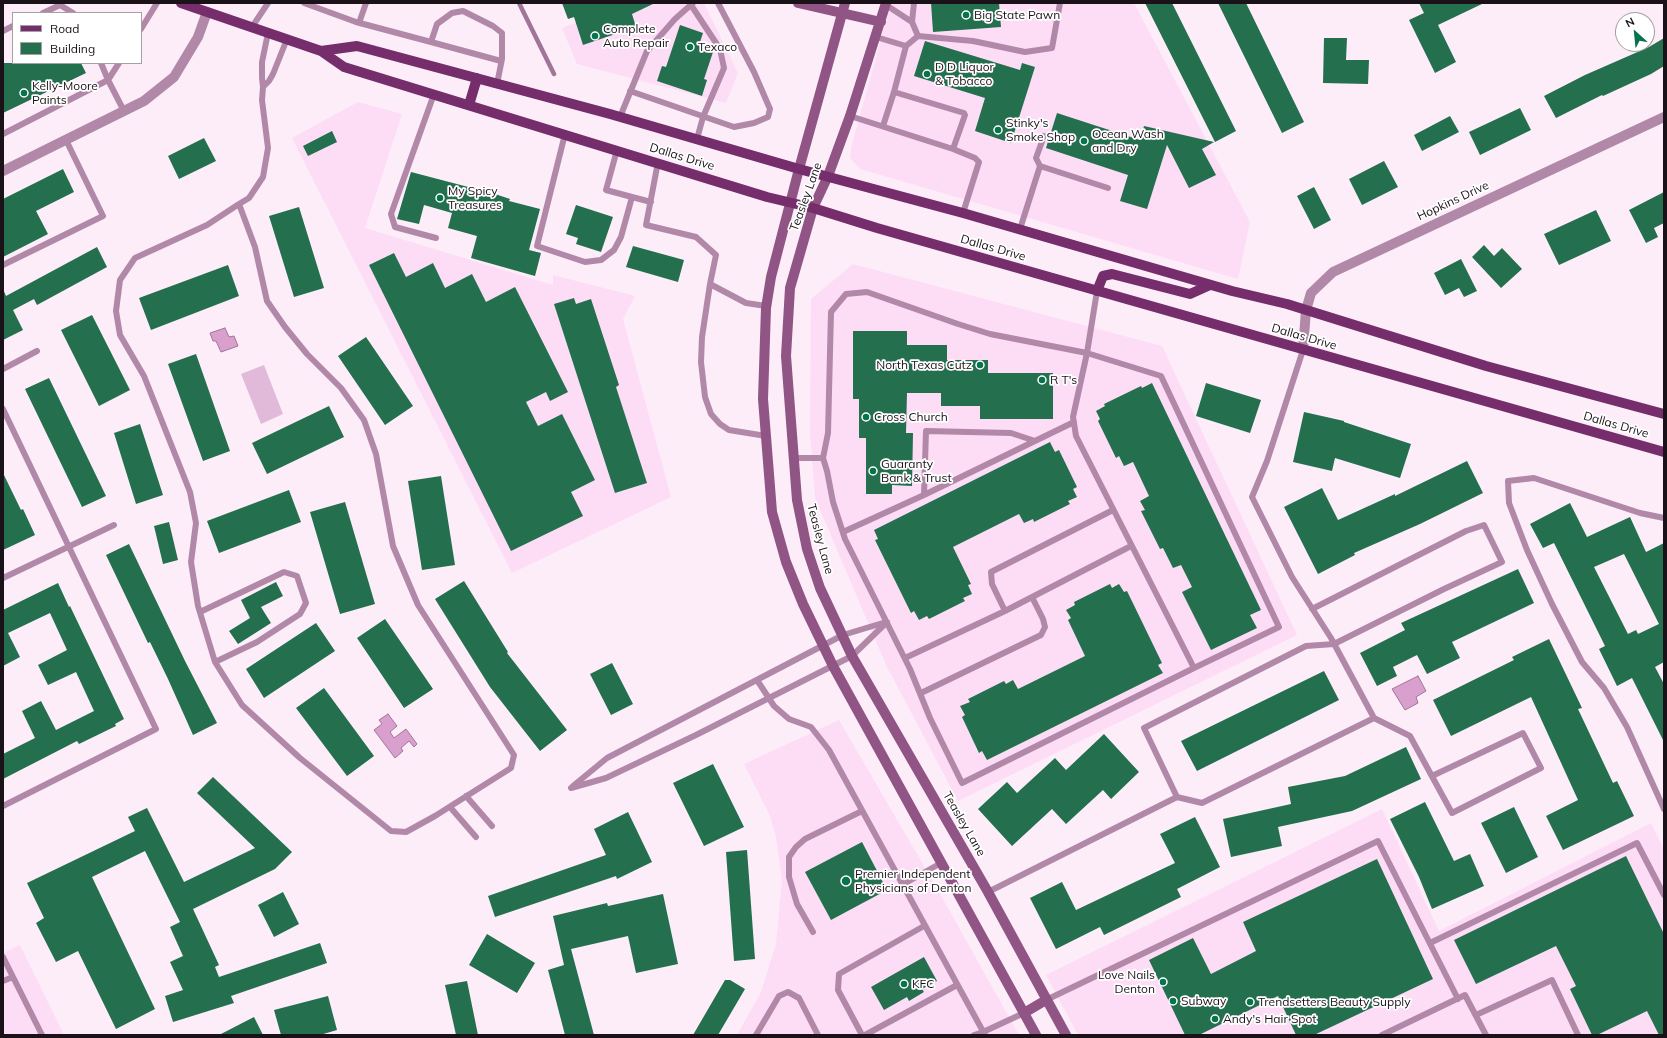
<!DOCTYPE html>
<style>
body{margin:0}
#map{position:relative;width:1667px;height:1038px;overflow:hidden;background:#fcedf9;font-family:Mulish,sans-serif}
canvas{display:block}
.frame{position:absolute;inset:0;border:4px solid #1b1219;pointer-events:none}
.legend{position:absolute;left:12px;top:12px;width:130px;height:52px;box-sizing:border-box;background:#fff;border:1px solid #a4a0a3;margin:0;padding:5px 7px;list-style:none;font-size:12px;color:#1b1219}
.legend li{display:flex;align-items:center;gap:8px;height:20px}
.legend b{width:20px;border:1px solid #a4a0a3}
.north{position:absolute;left:1615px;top:12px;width:40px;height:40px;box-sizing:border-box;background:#fff;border:1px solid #a4a0a3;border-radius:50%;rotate:333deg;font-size:11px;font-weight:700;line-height:16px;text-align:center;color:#1b1219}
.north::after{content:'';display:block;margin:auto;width:14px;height:18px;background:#05744d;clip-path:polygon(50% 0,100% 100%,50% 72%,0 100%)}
</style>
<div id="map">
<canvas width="1667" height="1038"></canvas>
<div class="frame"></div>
<ul class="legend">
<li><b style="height:5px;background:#762d6b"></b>Road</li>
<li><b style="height:11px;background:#236f4e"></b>Building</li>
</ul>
<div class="north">N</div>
</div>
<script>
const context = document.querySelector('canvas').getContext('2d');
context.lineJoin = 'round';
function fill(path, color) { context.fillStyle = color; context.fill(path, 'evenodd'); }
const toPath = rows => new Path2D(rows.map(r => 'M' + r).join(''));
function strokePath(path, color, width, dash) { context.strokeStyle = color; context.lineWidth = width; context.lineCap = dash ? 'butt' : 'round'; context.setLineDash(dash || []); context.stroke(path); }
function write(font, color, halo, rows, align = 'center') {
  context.font = font + ' Mulish,sans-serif'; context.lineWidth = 3.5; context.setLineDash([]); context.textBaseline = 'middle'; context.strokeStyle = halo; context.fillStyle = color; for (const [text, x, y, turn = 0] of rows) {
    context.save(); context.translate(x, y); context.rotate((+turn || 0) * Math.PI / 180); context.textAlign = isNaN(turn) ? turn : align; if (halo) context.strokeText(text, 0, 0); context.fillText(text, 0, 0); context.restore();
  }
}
fill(toPath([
 [628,3,704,3,738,73,726,103,577,64,562,28],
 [891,3,1134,3,1250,222,1238,279,860,169,850,158,852,144],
 [358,102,402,114,365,228,553,285,553,275,635,296,623,319,671,497,512,573,292,138],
 [853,264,1162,346,1297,635,958,801,886,665,815,498,810,432,811,299],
 [839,720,939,892,1019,1035,737,1035,761,992,776,944,782,880,776,837,770,816,744,764],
 [1382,809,1439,931,1651,823,1664,850,1664,1035,1078,1035,1046,975],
 [20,945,64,1035,3,1035,3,953]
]), '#fdddf6');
fill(toPath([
 [264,365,283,414,261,424,241,374]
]), '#e1bad9');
const water = toPath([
 [225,328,229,337,234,336,238,346,221,352,216,341,213,341,210,333,225,328],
 [1418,676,1426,691,1416,697,1418,703,1405,710,1392,689,1418,676],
 [388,714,397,726,390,732,394,738,406,729,417,744,414,747,409,741,401,748,403,751,395,758,374,730,382,724,379,720,388,714]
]);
fill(water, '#d99fcd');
strokePath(water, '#a07597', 1);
strokePath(toPath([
 [519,3,554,74]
]), '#a07597', 4.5);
fill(toPath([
 [562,3,655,3,632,14,636,27,583,45,574,17,568,19],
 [931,3,999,3,1001,27,933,32],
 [1145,3,1172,3,1236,131,1215,142],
 [1218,3,1246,3,1304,122,1282,133],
 [1419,3,1484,3,1438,25,1456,62,1435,73,1409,20,1424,13],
 [680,25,703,33,699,45,714,49,704,79,707,80,702,96,657,81,662,66,666,67],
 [1324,38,1347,38,1346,60,1369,60,1368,84,1323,83],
 [1664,38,1664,66,1651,74,1603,96,1602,95,1556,118,1544,96,1585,75,1649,47],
 [925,41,1020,70,1022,63,1035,67,1011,143,975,131,985,98,914,76],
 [3,63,81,63,86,73,3,113],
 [1520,108,1531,130,1480,155,1469,132],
 [1057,113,1140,140,1144,126,1214,142,1202,149,1216,175,1189,188,1167,145,1147,209,1120,201,1128,175,1046,148],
 [1450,116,1459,132,1422,151,1414,135],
 [332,131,337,142,308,156,303,146],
 [204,138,216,161,179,179,168,156],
 [1384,161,1398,187,1362,205,1349,179],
 [63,169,74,192,36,211,48,234,3,257,3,199],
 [411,172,495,194,510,199,509,201,540,209,529,250,541,253,535,276,471,258,477,236,448,228,452,213,424,205,419,224,397,219],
 [1314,187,1331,220,1314,229,1297,196],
 [1664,192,1664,223,1654,228,1658,237,1646,243,1629,210],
 [576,205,613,217,601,252,576,244,578,238,566,234],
 [299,207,324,288,294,297,269,216],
 [1596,210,1611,241,1559,265,1544,234],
 [1484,245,1494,256,1502,248,1522,269,1501,288,1472,257],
 [633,246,684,260,678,282,626,267],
 [97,247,107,267,37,305,34,299,13,310,23,330,3,340,3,289,6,296],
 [394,253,406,277,433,263,445,288,472,274,486,302,515,287,568,392,550,401,546,392,526,402,538,426,562,414,595,480,571,492,583,516,511,551,369,265],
 [1461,259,1477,291,1464,297,1459,288,1445,295,1434,273],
 [228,265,239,296,151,330,139,298],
 [574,298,576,304,591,299,619,385,616,387,647,483,615,493,554,304],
 [92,315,130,390,99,406,61,330],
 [853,331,907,331,907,345,947,345,947,360,988,360,988,373,1053,373,1053,419,980,419,980,406,941,406,941,393,907,393,906,433,913,433,912,486,892,485,892,494,866,494,866,438,859,438,859,399,853,399],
 [366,337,413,406,385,425,338,356],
 [196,354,230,451,203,461,168,364],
 [49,378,106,496,82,507,25,389],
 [1152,383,1261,610,1250,615,1257,628,1211,650,1182,592,1192,587,1181,565,1173,568,1163,548,1160,549,1141,511,1145,510,1140,501,1149,496,1133,462,1124,466,1119,456,1116,458,1098,421,1100,419,1096,411,1105,406,1104,404,1141,386,1142,388],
 [1206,383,1261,400,1250,433,1196,416],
 [329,406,344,437,267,474,252,443],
 [1304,412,1344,421,1344,422,1411,444,1400,478,1335,458,1332,471,1293,462],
 [140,424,163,495,136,504,114,433],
 [1050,442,1055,452,1059,450,1077,487,1073,489,1077,497,1068,501,1070,504,1034,522,1033,519,1024,523,1019,514,953,547,971,584,968,585,972,594,963,598,965,601,929,619,927,616,919,620,914,611,911,613,875,540,878,539,874,530],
 [1467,461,1483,493,1420,524,1354,553,1355,555,1318,574,1284,507,1322,488,1338,520,1395,494,1395,496],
 [3,473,21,510,23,509,35,535,3,550],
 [441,476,455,565,422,570,408,481],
 [289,490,301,522,219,553,207,521],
 [345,502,375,604,340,614,310,512],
 [1570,503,1587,537,1630,517,1646,552,1664,543,1664,662,1655,667,1664,684,1664,742,1632,678,1617,686,1599,649,1605,646,1554,543,1543,548,1530,524],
 [1624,554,1659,624,1638,634,1636,630,1628,634,1594,567],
 [169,522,178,560,163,564,154,526],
 [129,544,185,661,217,723,193,735,168,679,150,642,148,643,106,555],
 [1518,569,1534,603,1452,642,1460,658,1427,674,1417,655,1393,667,1397,676,1377,686,1360,653,1405,630,1401,623],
 [464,581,508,652,507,653,567,730,540,751,490,687,435,599],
 [276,582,283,596,261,607,271,623,238,644,229,631,250,618,241,600],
 [58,583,69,607,70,606,124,719,115,724,116,726,79,744,77,741,3,779,3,754,35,738,22,711,41,701,56,730,94,711,76,672,48,685,38,665,67,650,50,613,8,633,20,657,3,666,3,610],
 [1110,584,1112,588,1119,584,1124,592,1127,591,1162,663,1158,665,1163,673,987,760,982,751,979,753,962,717,965,715,960,706,970,702,968,699,1004,681,1006,684,1013,680,1018,689,1085,656,1068,620,1071,618,1066,610,1075,605,1074,602],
 [385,619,433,689,404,708,357,638],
 [316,623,335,651,264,698,246,669],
 [1549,639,1582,708,1578,709,1613,783,1617,781,1634,816,1563,850,1546,816,1578,800,1531,697,1451,736,1433,700,1514,660,1512,657],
 [612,663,633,704,611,715,590,674],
 [1324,671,1339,700,1197,771,1181,741],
 [324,688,374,756,347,776,296,708],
 [1104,734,1139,772,1111,799,1103,790,1066,824,1052,809,1012,846,978,809,1007,782,1017,793,1055,758,1066,770],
 [1406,747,1421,779,1352,811,1278,827,1282,846,1231,857,1223,819,1291,804,1288,787,1345,776],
 [713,764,744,827,704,846,673,783],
 [213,777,292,852,275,869,193,909,219,965,215,967,219,977,320,943,327,963,231,996,234,1003,173,1022,165,996,183,990,170,962,183,956,170,927,180,922,145,851,92,877,155,1009,116,1029,78,951,56,962,36,923,44,918,27,883,135,831,128,817,147,808,184,882,255,848,197,793],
 [1425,802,1454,861,1470,854,1484,886,1432,909,1419,877,1390,819],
 [1514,807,1538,857,1506,873,1481,823],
 [628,812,652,862,617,879,616,876,495,917,488,896,606,855,594,829],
 [1195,817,1220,867,1177,889,1181,897,1104,935,1100,927,1056,949,1030,898,1062,882,1076,910,1175,863,1160,834],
 [862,842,887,890,831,920,805,872],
 [747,850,755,959,734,961,726,852],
 [1626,856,1664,934,1664,1035,1659,1035,1647,1011,1597,1035,1592,1035,1570,989,1576,986,1556,946,1476,984,1454,940],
 [1377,859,1433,979,1314,1035,1296,1035,1278,996,1199,1035,1185,1035,1149,960,1193,938,1211,974,1256,951,1243,922],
 [283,892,299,924,274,937,258,905],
 [663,894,678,964,636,973,628,936,571,949,594,1035,565,1035,548,970,564,965,553,916,607,903,608,906],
 [487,934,535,963,517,993,469,965],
 [924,957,937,981,922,989,924,992,909,1001,907,997,884,1010,871,987],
 [725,980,730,980,745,989,718,1035,693,1035],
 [467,981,478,1035,456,1035,445,985],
 [328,996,337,1030,320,1035,281,1035,274,1010],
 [254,1017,263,1035,219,1035]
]), '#236f4e');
strokePath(toPath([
 [304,3,356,22,431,42,437,24,452,13,463,11,493,26,502,33,502,59,497,84],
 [60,5,73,13],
 [691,5,720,49,724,68,703,117,697,139],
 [886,5,912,22,918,36],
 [43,13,60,5,61,3],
 [912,22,914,3],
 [359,23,366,3],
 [252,27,268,3],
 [141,29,157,3],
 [3,31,13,26],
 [268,33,262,62,262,78,263,87,269,81,273,74,287,39],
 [876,37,906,46,894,92,964,113,965,115,953,149,975,158,979,162,963,213],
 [431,42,501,61],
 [906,46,918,36,973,41,1025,52,1052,48,1060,3],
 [119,63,108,80,124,111],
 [630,91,734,127,754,123,768,117,770,109,754,72,718,3],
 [434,94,391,214,395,227,436,238],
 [850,116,953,149],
 [620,117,647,51,675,19,693,3],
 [883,126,894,92],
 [3,134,108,80,101,63],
 [565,134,537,246,585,262,601,260,614,250,621,237,632,197,606,190,617,150],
 [658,162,646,225,696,237,716,255,710,284,746,303,766,306],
 [1040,166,1036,158,1044,136],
 [632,197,651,202],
 [239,204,255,247,267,301,285,327,307,354,341,388,364,420,376,454,393,546,418,605,514,755,511,768,435,816,406,832,391,831,300,758,242,705,215,662,198,606,191,562,196,523,190,492,144,376,120,335,116,311,120,280,135,258,207,225,239,204,249,198,263,177,268,148,262,100,263,87],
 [1020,229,1040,166,1108,188],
 [3,265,103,216,66,140],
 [710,284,702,337,701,362,705,397,711,414,720,424,729,430,766,436],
 [1087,353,1161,376,1279,627,1194,668,1076,436,1073,417,1087,353],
 [3,369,37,351],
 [3,409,156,729,3,806],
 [794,458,823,458,827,471,833,502,845,539,910,669,930,718,962,783,1194,668],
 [823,458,828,433,831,312,846,294,867,292,958,324,990,334,1087,353,1097,291],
 [924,495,926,431,1011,433,1035,441],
 [1113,510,991,572,992,584,1005,611,1131,546],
 [1664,518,1640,513,1534,478,1508,481,1509,503,1527,550,1552,604,1582,662,1604,688,1627,727,1664,809],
 [843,532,924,495,1074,422],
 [3,578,114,525],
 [200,612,284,572,297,576,306,603,300,614,257,642,215,662],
 [905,658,1005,611],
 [757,680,774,706,789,719,811,727,829,750,985,1035],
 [921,693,1041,635,1045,627,1043,619,1032,597],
 [1374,718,1410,736,1452,813,1541,768,1523,733,1432,776],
 [573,786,607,758,843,635,886,622],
 [571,788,606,778,696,735,852,656,887,622],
 [466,796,492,826],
 [1177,797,1144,728,1306,646,1334,644,1444,589,1502,562,1484,525,1466,531,1312,609],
 [450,807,476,837],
 [902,885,941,863],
 [988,892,1177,797,1202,803,1374,718,1331,638,1292,577,1252,497,1267,461,1303,350],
 [813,932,797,904,789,877,789,857,796,847,805,839,862,811],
 [1430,943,1637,843,1664,895],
 [3,957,42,1035],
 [3,981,13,977],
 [1046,1000,1378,841,1458,999],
 [1476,1015,1552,980,1578,1035],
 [756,1035,779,996,788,992,799,998,818,1035],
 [862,1035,838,990,839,974,924,926],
 [865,1035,957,985],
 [974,1035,983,1032,1024,1013],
 [1382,1035,1465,995,1486,1035]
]), '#b288a9', 6);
strokePath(toPath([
 [3,171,144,101,174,77,198,37,207,12],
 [1303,350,1306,310,1311,293,1333,272,1664,117]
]), '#b288a9', 10);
strokePath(toPath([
 [798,3,881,22],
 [845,3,799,169,771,277,766,308,763,399,772,512,786,562,803,604,833,666,1036,1035],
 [886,3,850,116,828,176,813,208,790,288,786,356,797,500,807,549,820,588,852,656,988,892,1066,1035],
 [1024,1013,1046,1000]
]), '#905485', 10);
strokePath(toPath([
 [181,3,321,51,344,67,767,197,813,208,877,228,1664,452],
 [321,51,357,46,610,114,799,169,963,213,1232,291,1287,304,1486,366,1664,414],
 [469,105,477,78],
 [1097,291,1103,276,1112,274,1190,294,1210,285]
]), '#762d6b', 10);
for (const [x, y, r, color] of [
 [966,15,4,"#05744d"],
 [595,36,4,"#05744d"],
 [690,47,4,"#05744d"],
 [927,74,4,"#05744d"],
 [24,93,4,"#05744d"],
 [998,130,4,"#05744d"],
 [1084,141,4,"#05744d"],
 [440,198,4,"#05744d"],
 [980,365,4,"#05744d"],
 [1042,380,4,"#05744d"],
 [866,417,4,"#05744d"],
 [873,471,4,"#05744d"],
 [846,881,5,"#05744d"],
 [1163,982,4,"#05744d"],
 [904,984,4,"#05744d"],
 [1173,1001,4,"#05744d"],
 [1250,1002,4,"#05744d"],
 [1215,1019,4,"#05744d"]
]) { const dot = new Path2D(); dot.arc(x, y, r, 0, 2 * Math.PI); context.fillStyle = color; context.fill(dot); strokePath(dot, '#fff', 1.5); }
write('12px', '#1b1219', '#fff', [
 ["Big State Pawn",974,15],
 ["Complete",603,29],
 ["Auto Repair",603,43],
 ["Texaco",698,47],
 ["D D Liquor",935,67],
 ["& Tobacco",935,81],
 ["Kelly-Moore",32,86],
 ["Paints",32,100],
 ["Stinky's",1006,123],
 ["Smoke Shop",1006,137],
 ["Ocean Wash",1092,134],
 ["and Dry",1092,148],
 ["My Spicy",448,191],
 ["Treasures",448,205],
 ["North Texas Cutz",972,365,"right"],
 ["R T's",1050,380],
 ["Cross Church",874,417],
 ["Guaranty",881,464],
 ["Bank & Trust",881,478],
 ["Premier Independent",855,874],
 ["Physicians of Denton",855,888],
 ["Love Nails",1155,975,"right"],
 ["Denton",1155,989,"right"],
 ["KFC",912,984],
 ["Subway",1181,1001],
 ["Trendsetters Beauty Supply",1258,1002],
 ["Andy's Hair Spot",1223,1019]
], 'left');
write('12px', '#1b1219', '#fff', [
 ["Dallas Drive",682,157,17],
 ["Teasley Lane",806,197,-70],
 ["Hopkins Drive",1453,201,-25],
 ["Dallas Drive",993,248,16],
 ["Dallas Drive",1304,337,16],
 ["Dallas Drive",1616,425,16],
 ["Teasley Lane",820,539,75],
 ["Teasley Lane",964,824,60]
]);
</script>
